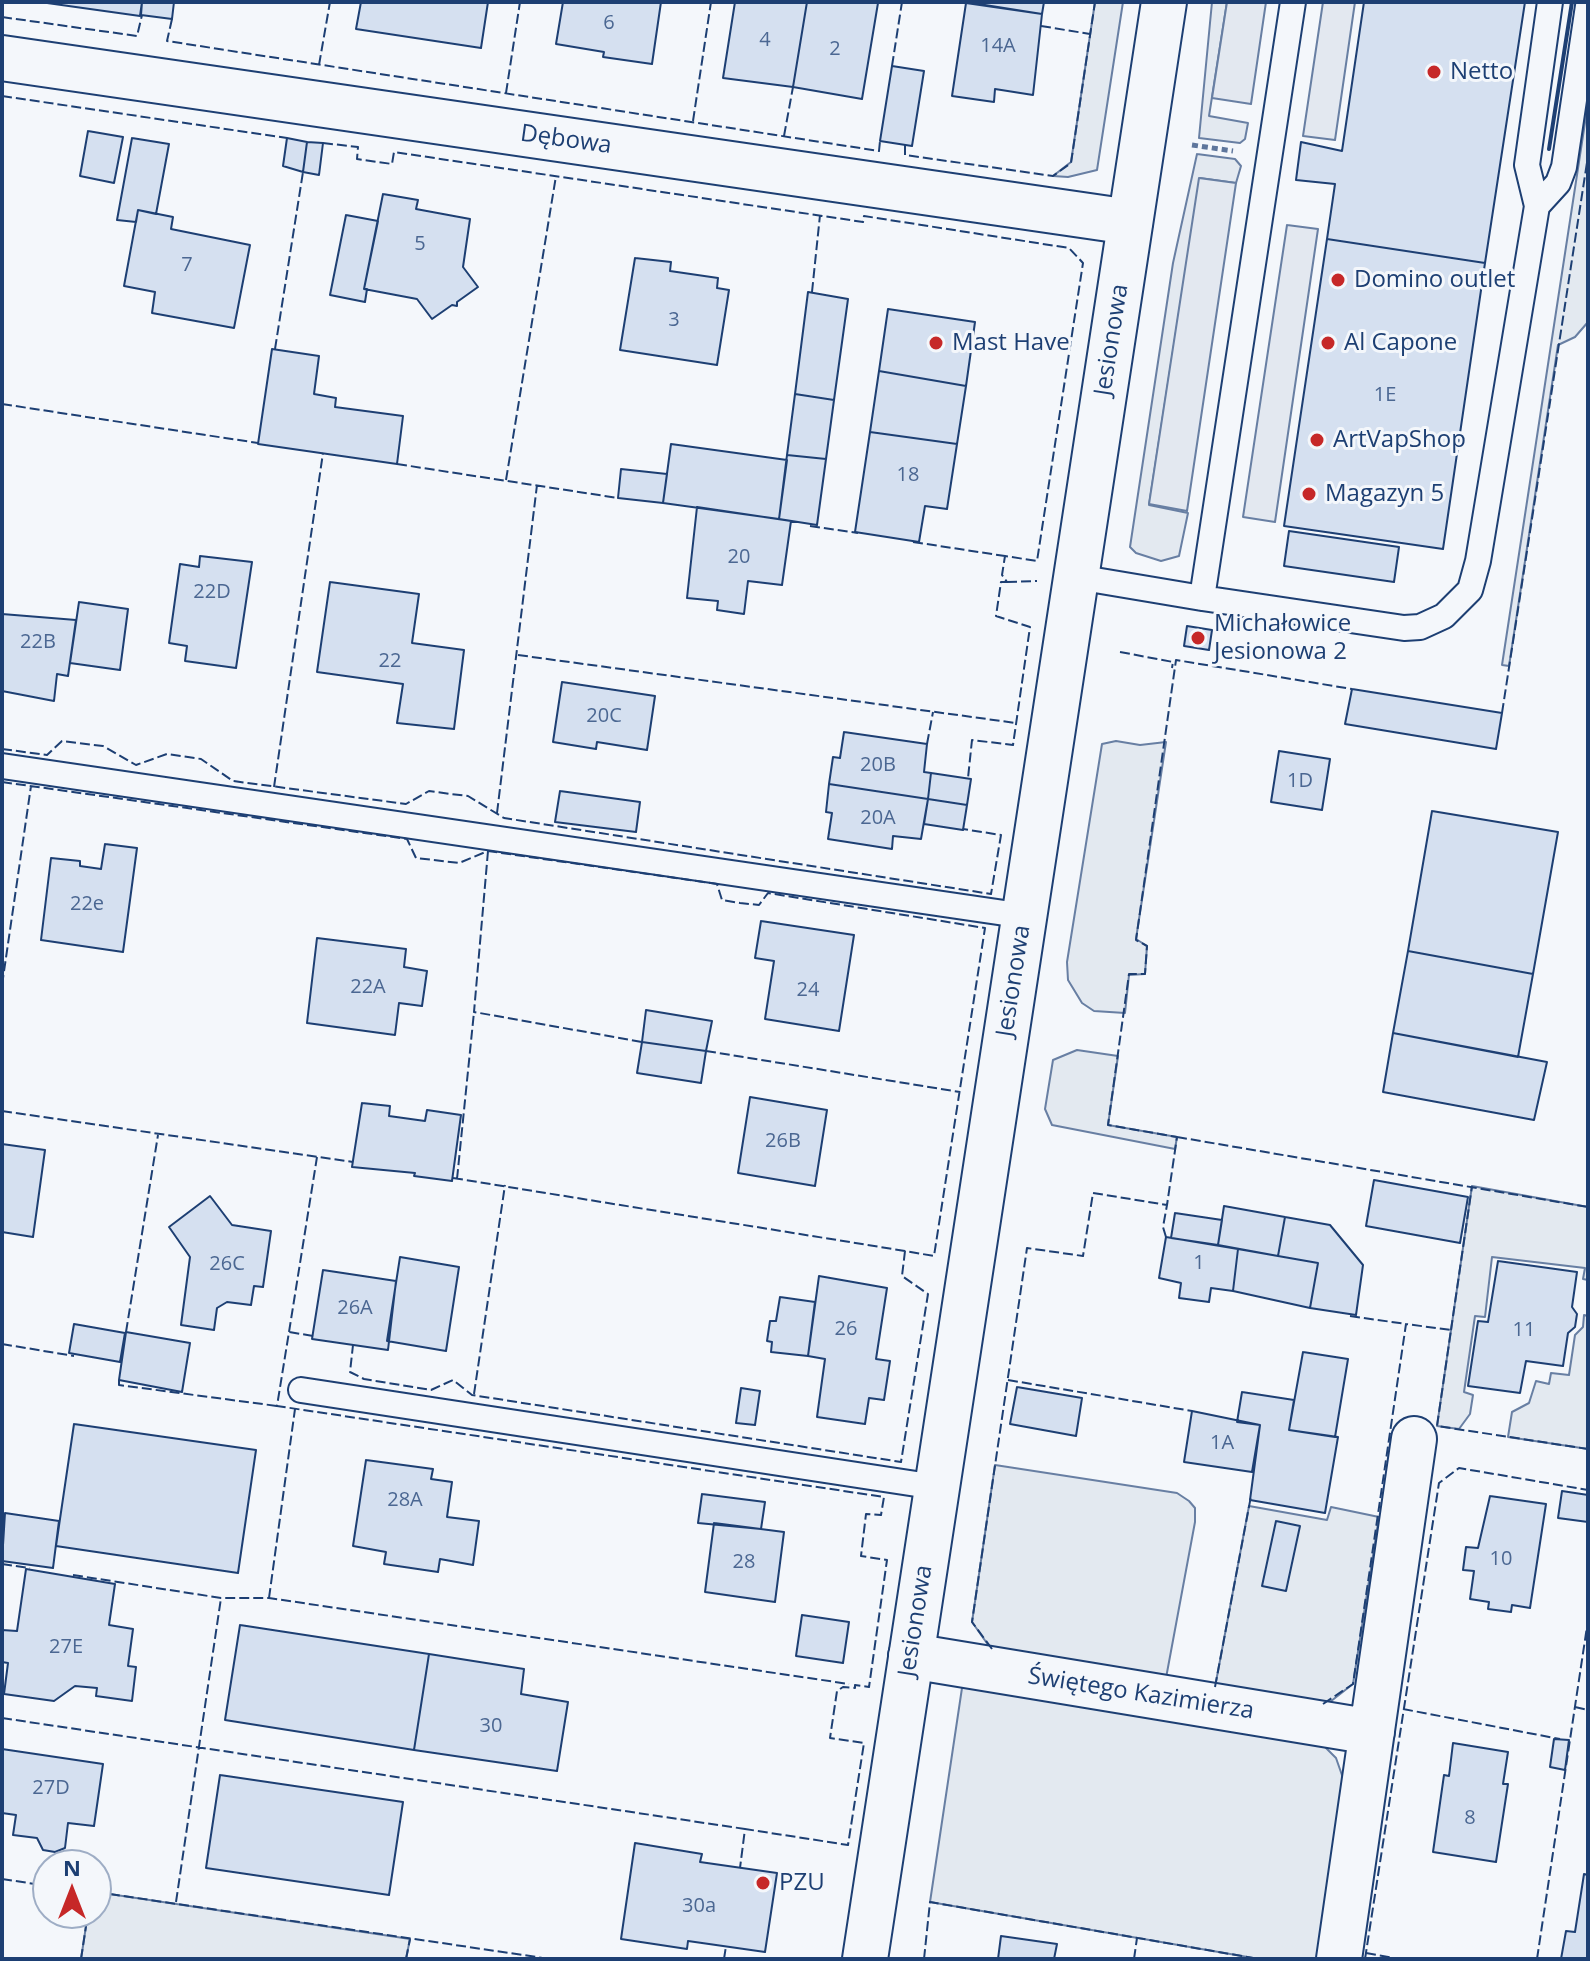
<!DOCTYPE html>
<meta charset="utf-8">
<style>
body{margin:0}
#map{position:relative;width:1590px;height:1961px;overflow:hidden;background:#f4f7fb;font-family:"Open Sans",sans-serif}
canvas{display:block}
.frame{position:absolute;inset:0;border:4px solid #1d3f73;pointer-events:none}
.north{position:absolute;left:32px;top:1849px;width:80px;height:80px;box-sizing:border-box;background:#f4f7fb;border:2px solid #9eadc5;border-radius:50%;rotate:0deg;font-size:22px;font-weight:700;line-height:32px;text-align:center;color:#1d3f73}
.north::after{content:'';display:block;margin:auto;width:28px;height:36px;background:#c62828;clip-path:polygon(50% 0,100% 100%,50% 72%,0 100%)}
</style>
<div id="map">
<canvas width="1590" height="1961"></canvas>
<div class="frame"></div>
<div class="north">N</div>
</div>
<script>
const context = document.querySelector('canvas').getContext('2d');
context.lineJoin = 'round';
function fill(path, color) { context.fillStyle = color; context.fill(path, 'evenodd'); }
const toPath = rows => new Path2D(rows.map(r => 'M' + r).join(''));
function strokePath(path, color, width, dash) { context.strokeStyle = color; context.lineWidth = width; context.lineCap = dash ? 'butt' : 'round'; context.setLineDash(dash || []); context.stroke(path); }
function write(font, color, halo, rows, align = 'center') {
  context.font = font + ' "Open Sans",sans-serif'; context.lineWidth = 6; context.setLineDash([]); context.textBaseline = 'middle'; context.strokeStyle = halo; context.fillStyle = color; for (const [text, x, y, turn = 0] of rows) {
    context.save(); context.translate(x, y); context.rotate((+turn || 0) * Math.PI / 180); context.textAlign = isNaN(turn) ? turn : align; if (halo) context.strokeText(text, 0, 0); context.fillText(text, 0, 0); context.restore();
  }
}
const green = toPath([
 [1095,2,1123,2,1097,170,1068,177,1053,176,1071,162,1095,2],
 [1212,2,1227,2,1209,116,1248,123,1245,139,1240,143,1199,138,1212,2],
 [1588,103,1588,322,1575,337,1558,345,1509,666,1502,665,1588,103],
 [1197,154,1235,159,1241,166,1236,183,1200,178,1149,505,1188,513,1179,556,1161,561,1136,553,1130,547,1173,263,1197,154],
 [1116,741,1140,745,1166,742,1136,939,1147,946,1145,974,1129,975,1125,1013,1094,1011,1082,1003,1068,980,1067,962,1102,744,1116,741],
 [1077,1050,1118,1056,1108,1125,1177,1137,1175,1149,1052,1125,1045,1109,1053,1060,1077,1050],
 [1472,1186,1588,1207,1588,1280,1583,1279,1585,1268,1492,1257,1485,1317,1475,1316,1464,1392,1473,1395,1470,1414,1459,1429,1437,1426,1472,1186],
 [1584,1315,1588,1316,1588,1449,1508,1437,1512,1412,1529,1403,1536,1381,1549,1384,1551,1373,1569,1375,1575,1335,1583,1327,1584,1315],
 [995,1465,1177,1493,1189,1501,1195,1508,1195,1522,1166,1678,991,1649,972,1622,995,1465],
 [1249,1506,1327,1520,1331,1507,1379,1517,1353,1684,1326,1705,1215,1687,1249,1506],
 [976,1686,1324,1746,1336,1758,1343,1778,1320,1959,1259,1959,930,1902,962,1688,976,1686],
 [96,1892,410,1939,406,1959,81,1959,88,1913,96,1913,96,1892]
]);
fill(green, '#e3e9f0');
strokePath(green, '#687fa3', 2);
const parking = toPath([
 [1227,2,1266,2,1251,104,1212,98,1227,2],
 [1323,2,1355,2,1335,140,1303,136,1323,2],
 [1199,178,1236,183,1187,511,1149,504,1199,178],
 [1287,225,1318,229,1275,522,1243,517,1287,225]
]);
fill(parking, '#e3e8f0');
strokePath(parking, '#687fa3', 2);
const building = toPath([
 [40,2,142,2,140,16,40,2],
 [142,2,174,2,172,19,141,15,142,2],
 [361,2,488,2,481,48,356,29,361,2],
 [563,2,661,2,652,64,603,57,604,52,556,44,563,2],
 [735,2,807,2,793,87,723,78,735,2],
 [807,2,878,3,862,99,793,87,807,2],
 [966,2,1044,2,1042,14,966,2],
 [1364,2,1525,2,1485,263,1327,239,1335,184,1296,180,1301,142,1342,151,1364,2],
 [966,3,1042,14,1033,95,995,89,994,102,952,96,966,3],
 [892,66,924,71,912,146,880,141,892,66],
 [88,131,123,137,114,183,80,176,88,131],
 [132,138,169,144,156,214,138,210,136,222,117,220,132,138],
 [287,138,307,142,303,172,283,166,287,138],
 [307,142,323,143,319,175,303,172,307,142],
 [383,194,418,200,416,209,470,219,463,267,478,287,457,302,457,306,452,305,432,319,417,299,364,289,383,194],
 [138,210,173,217,171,229,250,245,234,328,152,313,155,292,124,286,138,210],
 [346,215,378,221,364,289,367,289,365,302,330,295,346,215],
 [1327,239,1485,263,1443,549,1284,526,1327,239],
 [635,258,671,262,670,271,718,278,717,288,729,290,717,365,620,350,635,258],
 [808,292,848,299,834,400,795,394,808,292],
 [888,309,975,322,966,386,879,371,888,309],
 [272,349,319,356,314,394,336,398,335,407,403,416,397,464,258,444,272,349],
 [879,371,966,386,957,444,870,432,879,371],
 [795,394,834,400,826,459,787,455,795,394],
 [870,432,957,444,947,509,925,506,919,542,855,532,870,432],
 [671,444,787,460,779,519,663,503,671,444],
 [787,455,826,459,817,525,779,519,787,455],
 [621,469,667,474,663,503,618,498,621,469],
 [697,507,791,521,782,585,748,581,744,614,717,610,718,601,687,598,697,507],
 [1289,531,1399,547,1394,582,1284,566,1289,531],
 [200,556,252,562,236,668,185,661,187,646,169,643,180,564,199,567,200,556],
 [330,582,419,594,412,643,464,650,454,729,397,723,403,684,317,672,330,582],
 [79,602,128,609,120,670,70,663,79,602],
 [2,614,76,620,68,676,57,674,54,701,2,691,2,614],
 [1187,626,1212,630,1209,650,1184,646,1187,626],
 [562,682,655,696,647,750,597,742,596,749,553,742,562,682],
 [1352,689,1502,713,1496,749,1345,724,1352,689],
 [844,732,927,744,924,772,931,773,928,799,829,784,833,757,840,758,844,732],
 [1279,751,1330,759,1322,810,1271,802,1279,751],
 [931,773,971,779,967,805,928,799,931,773],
 [829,784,928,799,921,839,893,836,892,849,828,839,832,813,826,812,829,784],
 [560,791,640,802,636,832,555,822,560,791],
 [928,799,967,805,963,830,924,824,928,799],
 [1432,811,1558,832,1533,974,1408,951,1432,811],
 [105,844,137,848,123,952,41,940,51,858,80,861,80,866,101,869,105,844],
 [761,921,854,935,839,1031,765,1019,774,961,755,958,761,921],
 [317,938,406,949,404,967,427,971,422,1006,399,1003,395,1035,307,1023,317,938],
 [1408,951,1533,974,1518,1057,1393,1033,1408,951],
 [646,1010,712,1021,706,1051,642,1042,646,1010],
 [1393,1033,1547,1062,1534,1120,1383,1092,1393,1033],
 [642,1042,706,1051,701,1083,637,1073,642,1042],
 [750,1097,827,1110,815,1186,738,1173,750,1097],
 [362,1103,390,1106,389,1116,425,1121,427,1110,461,1115,452,1181,414,1176,415,1173,352,1167,362,1103],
 [2,1144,45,1150,33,1237,2,1232,2,1144],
 [1374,1180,1468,1197,1460,1243,1366,1226,1374,1180],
 [210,1196,232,1225,271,1231,263,1287,254,1286,251,1305,227,1302,217,1308,214,1330,181,1325,190,1257,169,1227,210,1196],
 [1224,1206,1285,1217,1278,1256,1218,1245,1224,1206],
 [1175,1213,1222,1220,1218,1245,1171,1238,1175,1213],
 [1285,1217,1330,1225,1363,1265,1356,1315,1310,1308,1318,1263,1278,1256,1285,1217],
 [1166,1237,1238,1249,1233,1291,1211,1288,1209,1302,1179,1298,1181,1283,1159,1278,1166,1237],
 [1238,1249,1318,1263,1310,1308,1233,1291,1238,1249],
 [400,1257,459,1267,446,1351,387,1341,400,1257],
 [1498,1261,1577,1272,1572,1307,1577,1314,1575,1327,1568,1333,1563,1366,1526,1361,1520,1393,1468,1386,1478,1321,1488,1322,1498,1261],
 [323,1270,396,1281,388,1350,312,1339,323,1270],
 [819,1276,887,1288,876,1359,890,1361,884,1400,869,1398,865,1424,817,1417,825,1359,808,1356,819,1276],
 [780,1297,815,1302,808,1356,771,1352,772,1342,767,1341,770,1321,776,1321,780,1297],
 [74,1324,125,1333,120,1362,69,1353,74,1324],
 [126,1332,190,1343,182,1392,119,1380,126,1332],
 [1303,1352,1348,1359,1335,1437,1289,1430,1303,1352],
 [1017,1387,1082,1398,1076,1436,1010,1424,1017,1387],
 [741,1388,760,1391,755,1425,736,1423,741,1388],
 [1242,1392,1294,1400,1289,1430,1338,1437,1325,1513,1250,1500,1260,1425,1237,1422,1242,1392],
 [1192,1411,1260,1425,1252,1472,1184,1462,1192,1411],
 [74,1424,256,1450,238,1573,56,1546,74,1424],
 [366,1460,433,1469,431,1479,452,1482,447,1517,479,1521,473,1565,440,1559,438,1572,384,1564,386,1552,353,1546,366,1460],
 [1562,1491,1588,1495,1588,1522,1558,1518,1562,1491],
 [702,1494,765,1502,761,1529,698,1523,702,1494],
 [1490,1496,1546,1504,1530,1608,1512,1605,1511,1612,1488,1609,1489,1602,1470,1599,1474,1571,1463,1570,1466,1547,1478,1548,1490,1496],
 [5,1513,59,1521,53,1568,2,1561,5,1513],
 [1276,1521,1300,1526,1286,1591,1262,1586,1276,1521],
 [714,1523,784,1532,775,1602,705,1592,714,1523],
 [26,1569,115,1584,109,1625,133,1629,128,1666,136,1667,132,1701,96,1696,97,1688,75,1686,54,1701,4,1694,8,1663,2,1662,2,1630,17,1631,26,1569],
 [802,1615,849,1622,843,1663,796,1656,802,1615],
 [240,1625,429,1654,414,1750,225,1720,240,1625],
 [429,1654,524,1669,521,1694,568,1702,557,1771,414,1750,429,1654],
 [1554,1739,1569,1740,1565,1770,1550,1767,1554,1739],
 [1453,1743,1508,1752,1503,1784,1508,1784,1496,1862,1433,1852,1444,1775,1449,1776,1453,1743],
 [2,1749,103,1764,94,1826,68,1823,65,1848,55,1852,43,1850,37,1838,13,1835,16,1815,2,1813,2,1749],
 [220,1775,403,1802,389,1895,206,1868,220,1775],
 [635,1843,702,1854,700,1862,777,1873,765,1952,688,1941,687,1949,621,1939,635,1843],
 [1584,1874,1588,1875,1588,1959,1561,1959,1566,1931,1575,1932,1584,1874],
 [1001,1936,1057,1944,1054,1959,998,1959,1001,1936]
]);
fill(building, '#d5e0f0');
strokePath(building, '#1d3f73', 2);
const lane = toPath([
 [1537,206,1527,165,1550,2],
 [1077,577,1202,598,1293,2],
 [1202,598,1404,628,1420,627,1444,616,1470,590,1478,561,1537,206,1558,183,1564,167,1588,6],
 [2,766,1025,916],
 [301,1390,936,1487]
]);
const street = toPath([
 [2,58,1130,222],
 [911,1656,1372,1732],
 [1339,1959,1414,1439]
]);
const secondary = toPath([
 [865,1959,1164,2]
]);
strokePath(lane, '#1d3f73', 28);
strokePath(street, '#1d3f73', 48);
strokePath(secondary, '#1d3f73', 48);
strokePath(toPath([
 [1192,145,1233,151]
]), '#5e769c', 5, [6, 4]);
strokePath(lane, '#f4f7fb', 24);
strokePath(street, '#f4f7fb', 44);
strokePath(secondary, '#f4f7fb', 44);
strokePath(toPath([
 [2,17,137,36,142,15],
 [172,19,167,41,879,151,880,141],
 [1041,26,1090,34],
 [319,65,330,2],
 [892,66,902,2],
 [506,93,520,2],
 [2,96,287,138],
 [693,121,711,2],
 [784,136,793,87],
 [323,143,358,147,357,159,392,164,394,152,863,222,864,216,1069,248,1083,263,1037,561,1005,556,1002,575,1007,582,1001,582,996,616,1030,627,1013,745,972,740,968,778],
 [905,145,905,155,1053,176,1071,163,1095,2],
 [812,292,820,215],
 [275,349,303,172],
 [2,404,258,443],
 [397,464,618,498],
 [506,480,556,176],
 [810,526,858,533],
 [913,542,1005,556],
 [1007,582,1037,581],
 [1120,652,1173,662,1172,668],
 [518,655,1016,723],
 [1502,713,1588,156],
 [927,744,933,712],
 [2,749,47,755,62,741,103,746,136,765,167,754,201,759,233,781,406,804,429,791,451,794,468,796,504,818,991,894,1001,835,963,829],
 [2,782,407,839,416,858,459,863,488,851,717,884,722,900,740,903,759,905,768,893,985,928,934,1256,905,1251,902,1276,928,1294,901,1462,472,1395,453,1380,431,1390,364,1379,350,1372,353,1345],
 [274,787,323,453],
 [497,813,537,485],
 [488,851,474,1012,642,1042],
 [2,985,31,786],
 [706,1051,960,1092],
 [2,1111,353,1162],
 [1177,1137,1588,1207],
 [453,1178,905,1251],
 [457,1179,474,1012],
 [1166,1237,1163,1227,1167,1205],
 [1350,1316,1406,1324],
 [1451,1330,1472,1186],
 [126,1332,158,1135],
 [289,1332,317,1157],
 [313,1336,289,1332,277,1406,884,1497,881,1515,866,1514,861,1556,887,1560,869,1687,855,1685,855,1688,843,1687,837,1691,830,1738,864,1743,848,1845,745,1829,740,1868],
 [2,1344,74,1356],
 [119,1380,119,1385,277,1406],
 [1008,1380,1192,1411],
 [474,1394,505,1185],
 [2,1564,30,1568],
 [73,1575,221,1598,269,1598,849,1684],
 [269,1598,295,1409],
 [992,1649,972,1622,1027,1248,1083,1256,1093,1193,1167,1205,1177,1137,1108,1125,1129,974,1145,974,1147,946,1136,940,1176,660,1352,689],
 [1215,1687,1251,1496],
 [1323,1704,1353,1684,1406,1324,1451,1330,1437,1426,1588,1449],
 [1575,1707,1588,1710],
 [1403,1709,1560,1739],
 [2,1718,745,1829],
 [2,1879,48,1886],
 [96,1892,550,1959],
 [176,1902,221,1598],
 [1366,1953,1400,1959],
 [81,1959,88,1913],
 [406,1959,410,1939],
 [724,1959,726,1946],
 [924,1959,930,1902,1259,1959],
 [1134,1959,1137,1938],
 [1365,1959,1439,1483,1459,1468,1588,1490],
 [1537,1959,1588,1620]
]), '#1d3f73', 2, [10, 4]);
strokePath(toPath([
 [1549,149,1572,2]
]), '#1d3f73', 4);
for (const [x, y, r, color] of [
 [1434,72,8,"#c62828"],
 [1338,280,8,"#c62828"],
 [936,343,8,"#c62828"],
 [1328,343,8,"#c62828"],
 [1317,440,8,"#c62828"],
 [1309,494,8,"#c62828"],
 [1198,638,8,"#c62828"],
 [763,1883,8,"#c62828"]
]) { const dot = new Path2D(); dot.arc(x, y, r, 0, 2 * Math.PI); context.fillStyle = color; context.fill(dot); strokePath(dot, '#f4f7fb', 3); }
write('20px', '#4b6792', null, [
 ["6",609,23],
 ["4",765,40],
 ["14A",998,46],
 ["2",835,49],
 ["5",420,244],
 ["7",187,265],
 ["3",674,320],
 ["1E",1385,395],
 ["18",908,475],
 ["20",739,557],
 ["22D",212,592],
 ["22B",38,642],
 ["22",390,661],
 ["20C",604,716],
 ["20B",878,765],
 ["1D",1300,781],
 ["20A",878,818],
 ["22e",87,904],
 ["22A",368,987],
 ["24",808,990],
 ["26B",783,1141],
 ["1",1199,1263],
 ["26C",227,1264],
 ["26A",355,1308],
 ["26",846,1329],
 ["11",1524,1330],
 ["1A",1222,1443],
 ["28A",405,1500],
 ["10",1501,1559],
 ["28",744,1562],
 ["27E",66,1647],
 ["30",491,1726],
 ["27D",51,1788],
 ["8",1470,1818],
 ["30a",699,1906]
]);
write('24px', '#1d3f73', '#f4f7fb', [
 ["Netto",1450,72],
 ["Domino outlet",1354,280],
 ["Mast Have",952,343],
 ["Al Capone",1344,343],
 ["ArtVapShop",1333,440],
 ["Magazyn 5",1325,494],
 ["Michałowice",1214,624],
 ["Jesionowa 2",1214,652],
 ["PZU",779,1883]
], 'left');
write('24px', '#1d3f73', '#f4f7fb', [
 ["Dębowa",566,140,8],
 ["Jesionowa",1112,340,-81],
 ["Jesionowa",1014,981,-81],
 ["Jesionowa",916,1621,-81],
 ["Świętego Kazimierza",1141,1694,9]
]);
</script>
